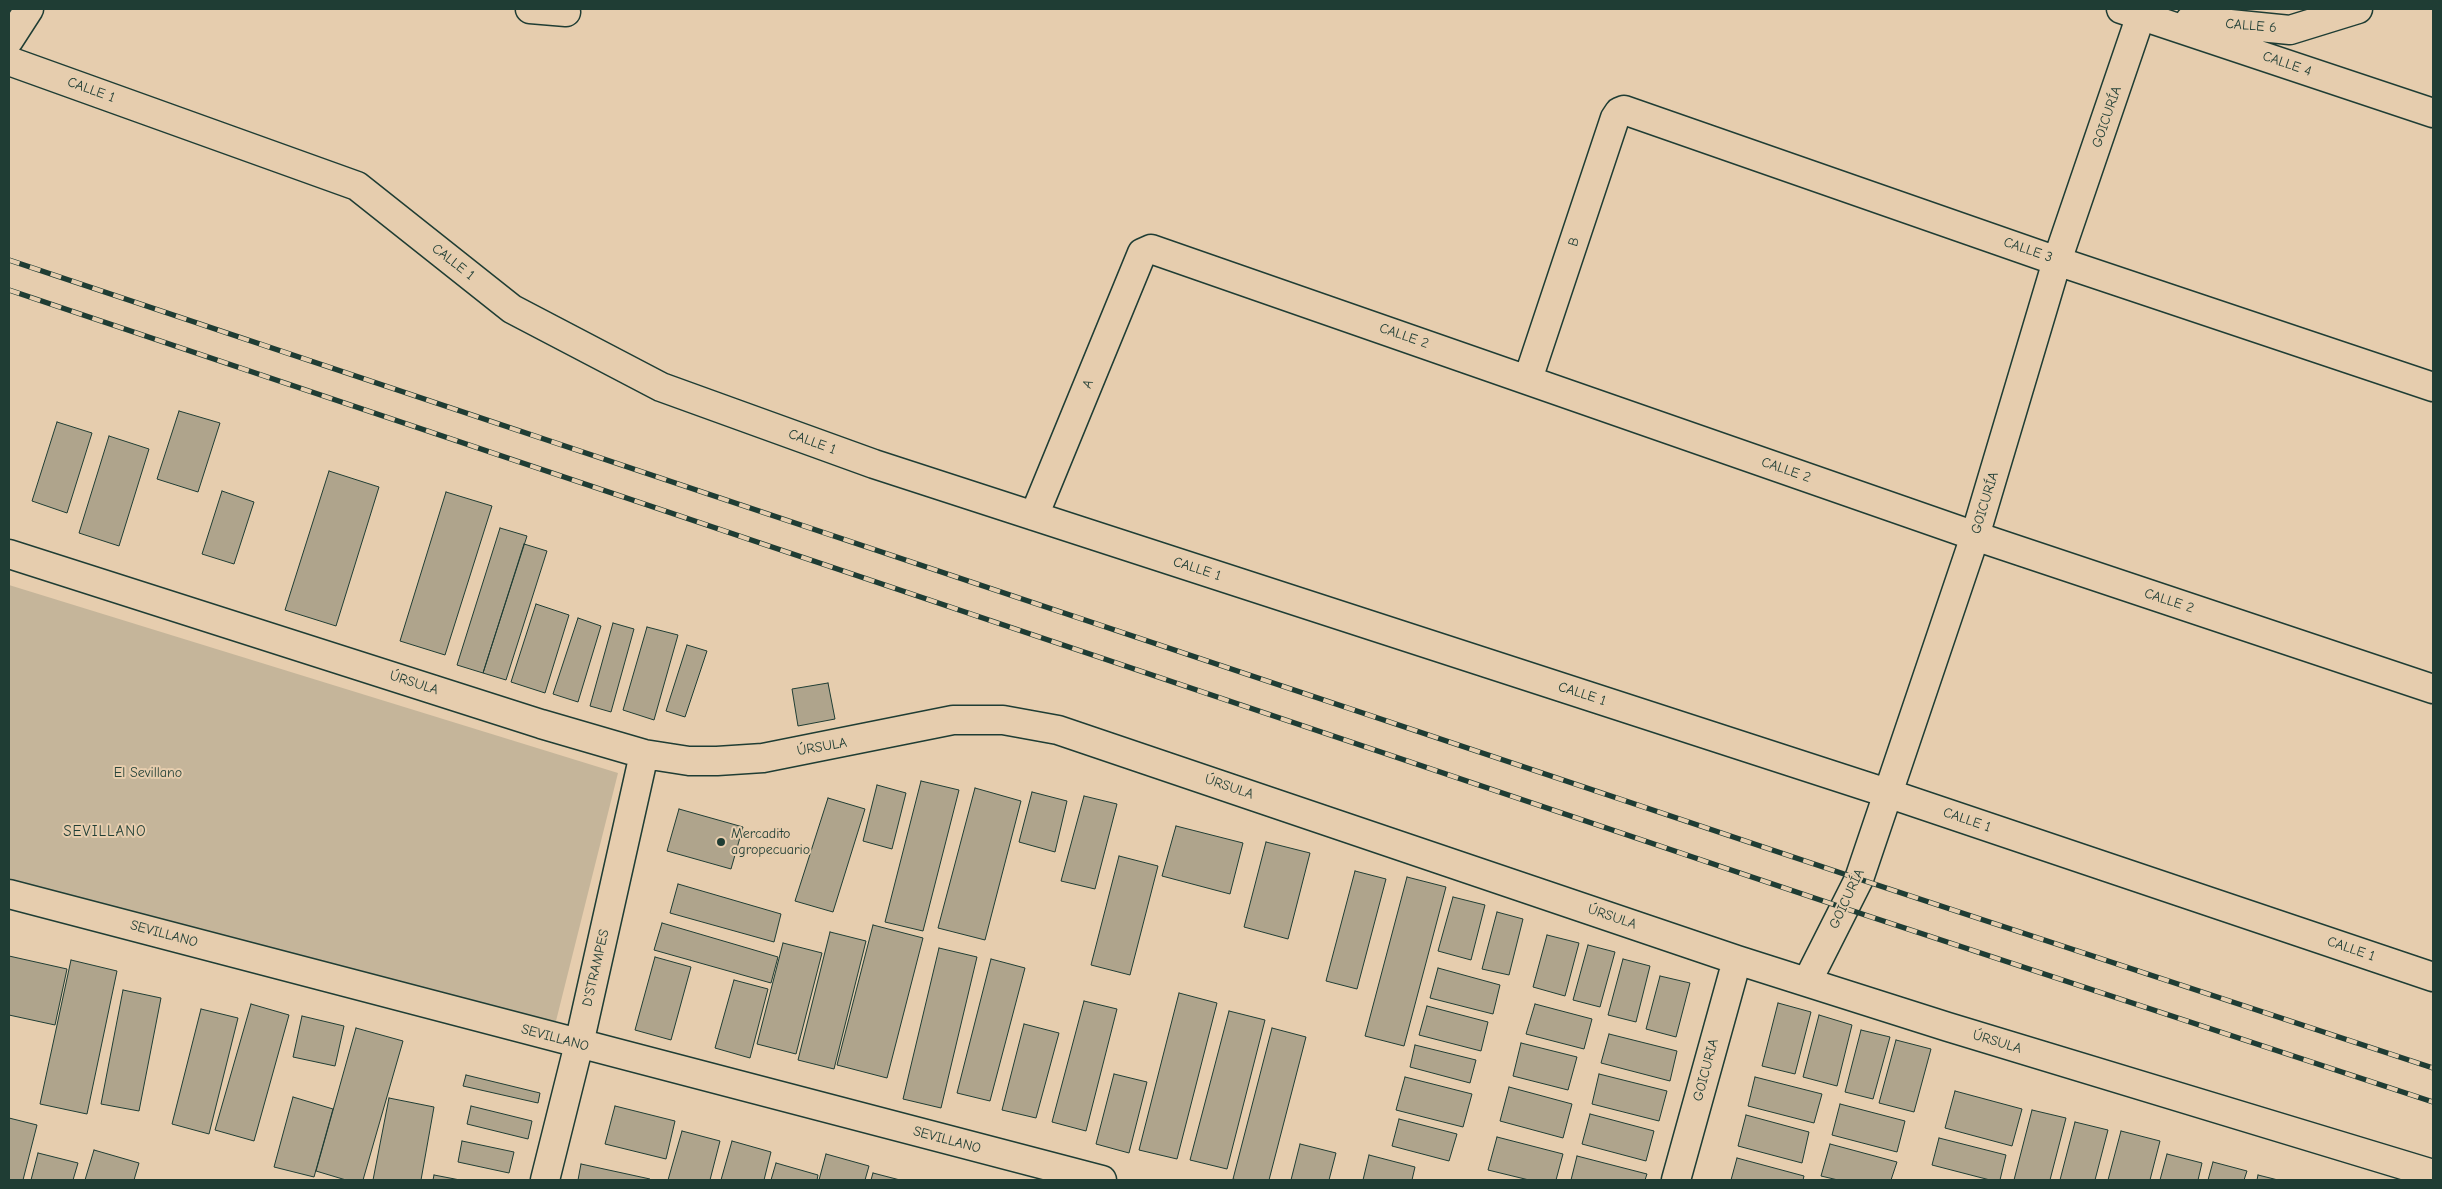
<!DOCTYPE html>
<meta charset="utf-8">
<style>
body{margin:0}
#map{position:relative;width:2442px;height:1189px;overflow:hidden;background:#e6cdae;font-family:"Comic Neue",sans-serif}
canvas{display:block}
.frame{position:absolute;inset:0;border:10px solid #1f3d34;pointer-events:none}
</style>
<div id="map">
<canvas width="2442" height="1189"></canvas>
<div class="frame"></div>
</div>
<script>
const context = document.querySelector('canvas').getContext('2d');
context.lineJoin = 'round';
function fill(path, color) { context.fillStyle = color; context.fill(path, 'evenodd'); }
const toPath = rows => new Path2D(rows.map(r => 'M' + r).join(''));
function strokePath(path, color, width, dash) { context.strokeStyle = color; context.lineWidth = width; context.lineCap = dash ? 'butt' : 'round'; context.setLineDash(dash || []); context.stroke(path); }
function write(font, color, halo, rows, align = 'center') {
  context.font = font + ' "Comic Neue",sans-serif'; context.lineWidth = 4; context.setLineDash([]); context.textBaseline = 'middle'; context.strokeStyle = halo; context.fillStyle = color; for (const [text, x, y, turn = 0] of rows) {
    context.save(); context.translate(x, y); context.rotate((+turn || 0) * Math.PI / 180); context.textAlign = isNaN(turn) ? turn : align; if (halo) context.strokeText(text, 0, 0); context.fillText(text, 0, 0); context.restore();
  }
}
fill(toPath([
 [9,585,618,773,555,1025,9,880]
]), '#c5b59a');
const building = toPath([
 [179,411,220,423,198,492,157,479,179,411],
 [57,422,92,433,67,513,32,501,57,422],
 [109,436,149,449,119,546,79,533,109,436],
 [329,471,379,487,336,626,285,610,329,471],
 [222,491,254,502,234,564,202,554,222,491],
 [446,492,492,506,445,655,400,641,446,492],
 [500,528,527,536,483,673,457,665,500,528],
 [524,544,547,551,506,680,483,673,524,544],
 [536,604,569,615,545,693,511,682,536,604],
 [578,618,601,626,578,702,553,694,578,618],
 [613,623,634,629,611,712,590,706,613,623],
 [647,627,678,635,654,720,623,710,647,627],
 [687,645,707,651,685,717,666,711,687,645],
 [828,683,835,719,798,726,792,689,828,683],
 [921,781,959,790,923,931,885,922,921,781],
 [877,785,906,793,892,849,863,841,877,785],
 [975,788,1021,801,985,940,938,928,975,788],
 [1032,792,1067,801,1055,852,1019,842,1032,792],
 [1084,796,1117,804,1095,889,1061,881,1084,796],
 [828,798,865,809,833,912,795,901,828,798],
 [679,809,743,827,731,869,667,851,679,809],
 [1176,826,1243,843,1230,894,1162,876,1176,826],
 [1266,842,1310,853,1288,939,1244,927,1266,842],
 [1119,856,1158,866,1130,975,1091,965,1119,856],
 [1355,871,1386,879,1357,989,1326,981,1355,871],
 [1407,877,1446,887,1404,1046,1365,1036,1407,877],
 [678,884,781,914,774,942,670,913,678,884],
 [1453,897,1485,905,1471,960,1438,951,1453,897],
 [1497,912,1523,919,1509,975,1482,969,1497,912],
 [662,923,778,957,771,983,654,950,662,923],
 [873,925,923,938,887,1078,837,1065,873,925],
 [830,932,866,941,834,1069,798,1060,830,932],
 [1547,935,1579,943,1565,996,1533,987,1547,935],
 [783,943,822,953,796,1054,757,1044,783,943],
 [1588,945,1615,952,1600,1007,1573,1000,1588,945],
 [939,948,977,957,941,1108,903,1099,939,948],
 [9,956,67,969,55,1025,9,1015,9,956],
 [655,957,691,967,671,1040,635,1030,655,957],
 [991,959,1025,968,990,1101,957,1093,991,959],
 [1623,959,1650,966,1636,1022,1608,1015,1623,959],
 [71,960,117,971,87,1114,40,1104,71,960],
 [1438,968,1500,985,1493,1014,1430,998,1438,968],
 [1660,976,1690,983,1676,1037,1646,1029,1660,976],
 [734,980,768,989,750,1058,715,1048,734,980],
 [123,990,161,998,139,1111,101,1104,123,990],
 [1179,993,1217,1003,1177,1159,1139,1150,1179,993],
 [1084,1001,1117,1009,1086,1131,1052,1122,1084,1001],
 [1778,1003,1811,1012,1795,1074,1762,1066,1778,1003],
 [251,1004,289,1015,254,1141,215,1130,251,1004],
 [1535,1004,1592,1019,1584,1049,1526,1034,1535,1004],
 [1427,1006,1488,1022,1481,1051,1419,1035,1427,1006],
 [201,1009,238,1018,209,1134,172,1124,201,1009],
 [1229,1011,1265,1020,1227,1169,1190,1160,1229,1011],
 [1819,1015,1852,1025,1837,1086,1803,1077,1819,1015],
 [302,1016,344,1026,335,1066,293,1057,302,1016],
 [1024,1024,1059,1033,1036,1118,1002,1110,1024,1024],
 [356,1028,403,1041,363,1180,346,1180,316,1171,356,1028],
 [1272,1028,1306,1037,1269,1180,1237,1180,1233,1179,1272,1028],
 [1861,1030,1890,1037,1873,1099,1845,1092,1861,1030],
 [1609,1034,1677,1051,1670,1081,1601,1063,1609,1034],
 [1896,1040,1931,1049,1914,1112,1879,1103,1896,1040],
 [1521,1043,1577,1057,1568,1090,1513,1076,1521,1043],
 [1415,1045,1476,1060,1470,1083,1410,1067,1415,1045],
 [1114,1074,1147,1082,1129,1153,1096,1144,1114,1074],
 [1599,1074,1667,1091,1659,1121,1592,1104,1599,1074],
 [466,1075,540,1093,538,1103,463,1086,466,1075],
 [1405,1077,1472,1094,1463,1127,1396,1110,1405,1077],
 [1755,1077,1822,1094,1814,1123,1748,1106,1755,1077],
 [1509,1087,1572,1104,1563,1138,1500,1121,1509,1087],
 [1955,1091,2022,1109,2012,1146,1945,1128,1955,1091],
 [293,1097,333,1109,314,1177,274,1167,293,1097],
 [389,1098,434,1107,421,1180,373,1180,389,1098],
 [1840,1104,1905,1121,1897,1152,1832,1135,1840,1104],
 [471,1106,532,1121,528,1139,467,1124,471,1106],
 [615,1106,675,1121,666,1159,605,1144,615,1106],
 [2032,1110,2066,1118,2050,1180,2014,1180,2032,1110],
 [1590,1114,1654,1131,1646,1161,1582,1144,1590,1114],
 [1746,1115,1809,1132,1802,1163,1738,1146,1746,1115],
 [9,1118,37,1125,23,1180,9,1180,9,1118],
 [1399,1119,1457,1134,1449,1161,1392,1146,1399,1119],
 [2075,1122,2108,1130,2095,1180,2060,1180,2075,1122],
 [682,1131,720,1141,710,1180,668,1180,682,1131],
 [2121,1131,2160,1141,2150,1180,2108,1180,2121,1131],
 [1497,1137,1563,1154,1556,1180,1529,1180,1488,1170,1497,1137],
 [1939,1138,2006,1155,2000,1180,1990,1180,1932,1165,1939,1138],
 [462,1141,514,1152,509,1173,458,1162,462,1141],
 [732,1141,771,1152,764,1180,721,1180,732,1141],
 [1300,1144,1336,1153,1329,1180,1291,1180,1300,1144],
 [1830,1144,1897,1162,1891,1180,1838,1180,1821,1176,1830,1144],
 [94,1150,139,1163,134,1180,85,1180,94,1150],
 [38,1153,78,1163,73,1180,31,1180,38,1153],
 [826,1154,869,1166,865,1180,819,1180,826,1154],
 [2167,1154,2202,1163,2198,1180,2160,1180,2167,1154],
 [1369,1155,1415,1167,1412,1180,1363,1180,1369,1155],
 [1577,1156,1647,1174,1645,1180,1571,1180,1577,1156],
 [1737,1158,1804,1176,1803,1180,1731,1180,1737,1158],
 [2213,1162,2247,1171,2244,1180,2208,1180,2213,1162],
 [776,1163,818,1175,817,1180,771,1180,776,1163],
 [581,1164,650,1179,649,1180,578,1180,581,1164],
 [873,1173,900,1180,871,1180,873,1173],
 [434,1175,460,1180,433,1180,434,1175],
 [2258,1175,2278,1180,2257,1180,2258,1175]
]);
fill(building, '#afa48c');
strokePath(building, '#1f3d34', 1);
const minor = toPath([
 [530,9,566,12],
 [2121,9,2433,113],
 [2190,20,2290,30,2358,9],
 [9,40,29,9],
 [9,61,357,186,512,309,661,387,874,464,1887,793,2433,977],
 [1528,379,1615,118,1619,112,1624,110,2057,261,2433,387],
 [1034,516,1142,253,1151,249,1975,536,2433,689],
 [9,554,541,724,644,754,689,761,717,761,763,758,953,720,1003,720,1058,730,1737,960,1948,1027,2433,1174],
 [9,894,1102,1180],
 [1807,982,1859,879,1975,536,2057,261,2141,15],
 [545,1180,579,1044,644,754],
 [1676,1180,1737,960]
]);
strokePath(minor, '#1f3d34', 31);
strokePath(minor, '#e6cdae', 28);
const rail = toPath([
 [9,260,1859,879,2433,1068],
 [9,290,1844,908,2433,1102]
]);
strokePath(rail, '#1f3d34', 5.5);
strokePath(rail, '#e6cdae', 4, [11]);
for (const [x, y, r, color] of [
 [721,842,5,"#1f3d34"]
]) { const dot = new Path2D(); dot.arc(x, y, r, 0, 2 * Math.PI); context.fillStyle = color; context.fill(dot); strokePath(dot, '#e6cdae', 2); }
write('14px', '#1f3d34', '#e6cdae', [
 ["CALLE 6",2251,26,5],
 ["CALLE 4",2287,64,19],
 ["CALLE 1",91,90,20],
 ["GOICURÍA",2107,117,-71],
 ["B",1574,242,-72],
 ["CALLE 3",2028,250,19],
 ["CALLE 1",453,262,38],
 ["CALLE 2",1404,336,19],
 ["A",1088,384,-68],
 ["CALLE 1",812,442,20],
 ["CALLE 2",1786,470,19],
 ["GOICURÍA",1985,503,-73],
 ["CALLE 1",1197,569,18],
 ["CALLE 2",2169,601,18],
 ["ÚRSULA",414,683,18],
 ["CALLE 1",1582,694,18],
 ["ÚRSULA",822,747,-10],
 ["ÚRSULA",1229,787,19],
 ["CALLE 1",1967,820,19],
 ["GOICURÍA",1847,899,-65],
 ["ÚRSULA",1612,917,19],
 ["SEVILLANO",164,934,15],
 ["CALLE 1",2351,949,19],
 ["D'STRAMPES",596,968,-77],
 ["SEVILLANO",555,1038,15],
 ["ÚRSULA",1997,1042,17],
 ["GOICURIA",1706,1070,-75],
 ["SEVILLANO",947,1140,15]
]);
write('14px', '#274339', '#e6cdae', [
 ["El Sevillano",148,773]
]);
write('14px', '#1f3d34', '#e6cdae', [
 ["Mercadito",731,834],
 ["agropecuario",731,850]
], 'left');
context.letterSpacing = '1px';
write('15px', '#1f3d34', '#e6cdae', [
 ["SEVILLANO",105,832]
]);
context.letterSpacing = '0px';
</script>
